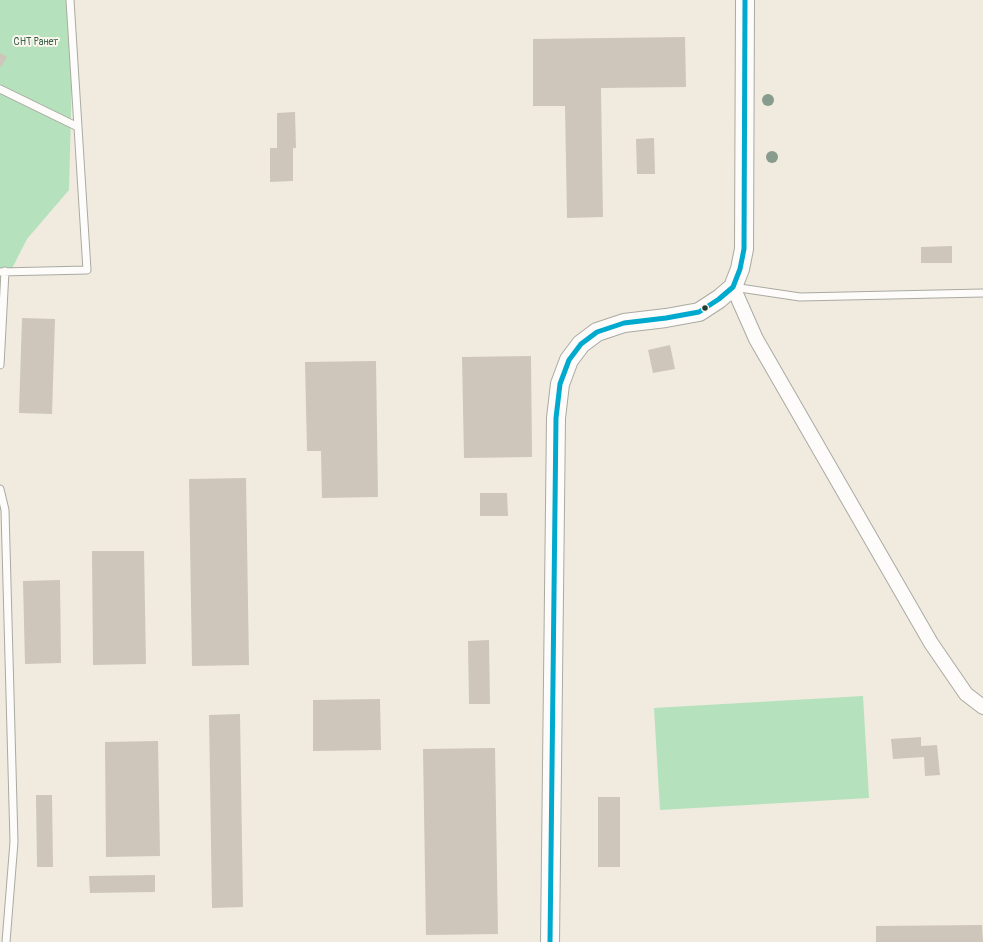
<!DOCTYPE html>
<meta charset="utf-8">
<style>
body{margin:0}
canvas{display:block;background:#f0eadf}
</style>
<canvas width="983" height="942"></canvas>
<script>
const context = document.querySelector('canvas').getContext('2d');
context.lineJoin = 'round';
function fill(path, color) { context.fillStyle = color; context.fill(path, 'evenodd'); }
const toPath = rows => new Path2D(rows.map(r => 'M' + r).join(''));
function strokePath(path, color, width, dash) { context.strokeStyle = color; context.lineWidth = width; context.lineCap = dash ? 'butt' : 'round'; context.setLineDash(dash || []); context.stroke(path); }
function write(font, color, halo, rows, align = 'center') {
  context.font = font + ' Pangolin,sans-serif'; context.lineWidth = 4; context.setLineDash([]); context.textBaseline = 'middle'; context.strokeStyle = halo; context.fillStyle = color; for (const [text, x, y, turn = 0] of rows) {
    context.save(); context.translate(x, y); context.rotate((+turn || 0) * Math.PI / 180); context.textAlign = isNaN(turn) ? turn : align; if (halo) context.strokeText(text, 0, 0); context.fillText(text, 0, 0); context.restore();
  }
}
fill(toPath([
 [0,0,74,0,69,190,27,239,0,292],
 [863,696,869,798,660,810,654,708]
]), '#b5e2bc');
fill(toPath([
 [685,37,686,87,601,88,603,217,567,218,565,106,533,106,533,39],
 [0,53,7,57,1,67,0,67],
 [295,112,296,148,293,148,293,181,270,182,270,148,277,148,277,113],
 [654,138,655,174,637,174,636,139],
 [952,246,952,263,921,263,921,247],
 [22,318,55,319,52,414,19,413],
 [670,345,675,369,653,373,648,350],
 [531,356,532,457,464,458,462,357],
 [376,361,378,497,322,498,321,451,307,451,305,362],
 [246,478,249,665,192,666,189,479],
 [480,493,507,493,508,516,480,516],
 [92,551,144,551,146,664,93,665],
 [60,580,61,663,25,664,23,581],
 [489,640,490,704,469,704,468,641],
 [380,699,381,750,313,751,313,700],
 [240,714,243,907,212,908,209,715],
 [921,737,921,746,937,745,940,775,925,776,924,757,893,759,891,739],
 [158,741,160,856,106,857,105,742],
 [495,748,498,934,426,935,423,749],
 [36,795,52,795,53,867,37,867],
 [598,797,620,797,620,867,598,867],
 [155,875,155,892,90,893,89,876],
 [982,925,983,942,876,942,876,926]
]), '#cec6ba');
const service = toPath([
 [0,89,78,127],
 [0,272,87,270,70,0],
 [733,287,800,297,983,293],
 [0,365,5,271],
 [0,489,5,510,14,842,6,942]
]);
const minor = toPath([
 [733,287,756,339,931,643,966,694,983,707]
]);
const tertiary = toPath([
 [550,942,556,418,560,384,569,360,581,344,597,332,624,323,666,318,699,312,719,299,733,287,740,269,744,249,745,0]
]);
strokePath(service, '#aaaaa2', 9);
strokePath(minor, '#aaaaa2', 16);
strokePath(tertiary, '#aaaaa2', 20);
strokePath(service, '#fdfcfa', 7);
strokePath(minor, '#fdfcfa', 14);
strokePath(tertiary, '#fdfcfa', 18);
strokePath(toPath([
 [550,942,556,418,560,384,569,360,581,344,597,332,624,323,666,318,699,312,719,299,733,287,740,269,744,249,745,0]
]), '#00a9ce', 5);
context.fillStyle = '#889c8d';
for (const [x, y] of [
 [768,100],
 [772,157]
]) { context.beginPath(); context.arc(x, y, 6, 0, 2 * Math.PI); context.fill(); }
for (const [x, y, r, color] of [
 [705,308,3.5,"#1f3d34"]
]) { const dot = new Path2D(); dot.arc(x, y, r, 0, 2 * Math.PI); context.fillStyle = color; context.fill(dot); strokePath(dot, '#fbf7ec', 1.5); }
write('10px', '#335d4a', '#fbf7ec', [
 ["СНТ Ранет",36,42]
]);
</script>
